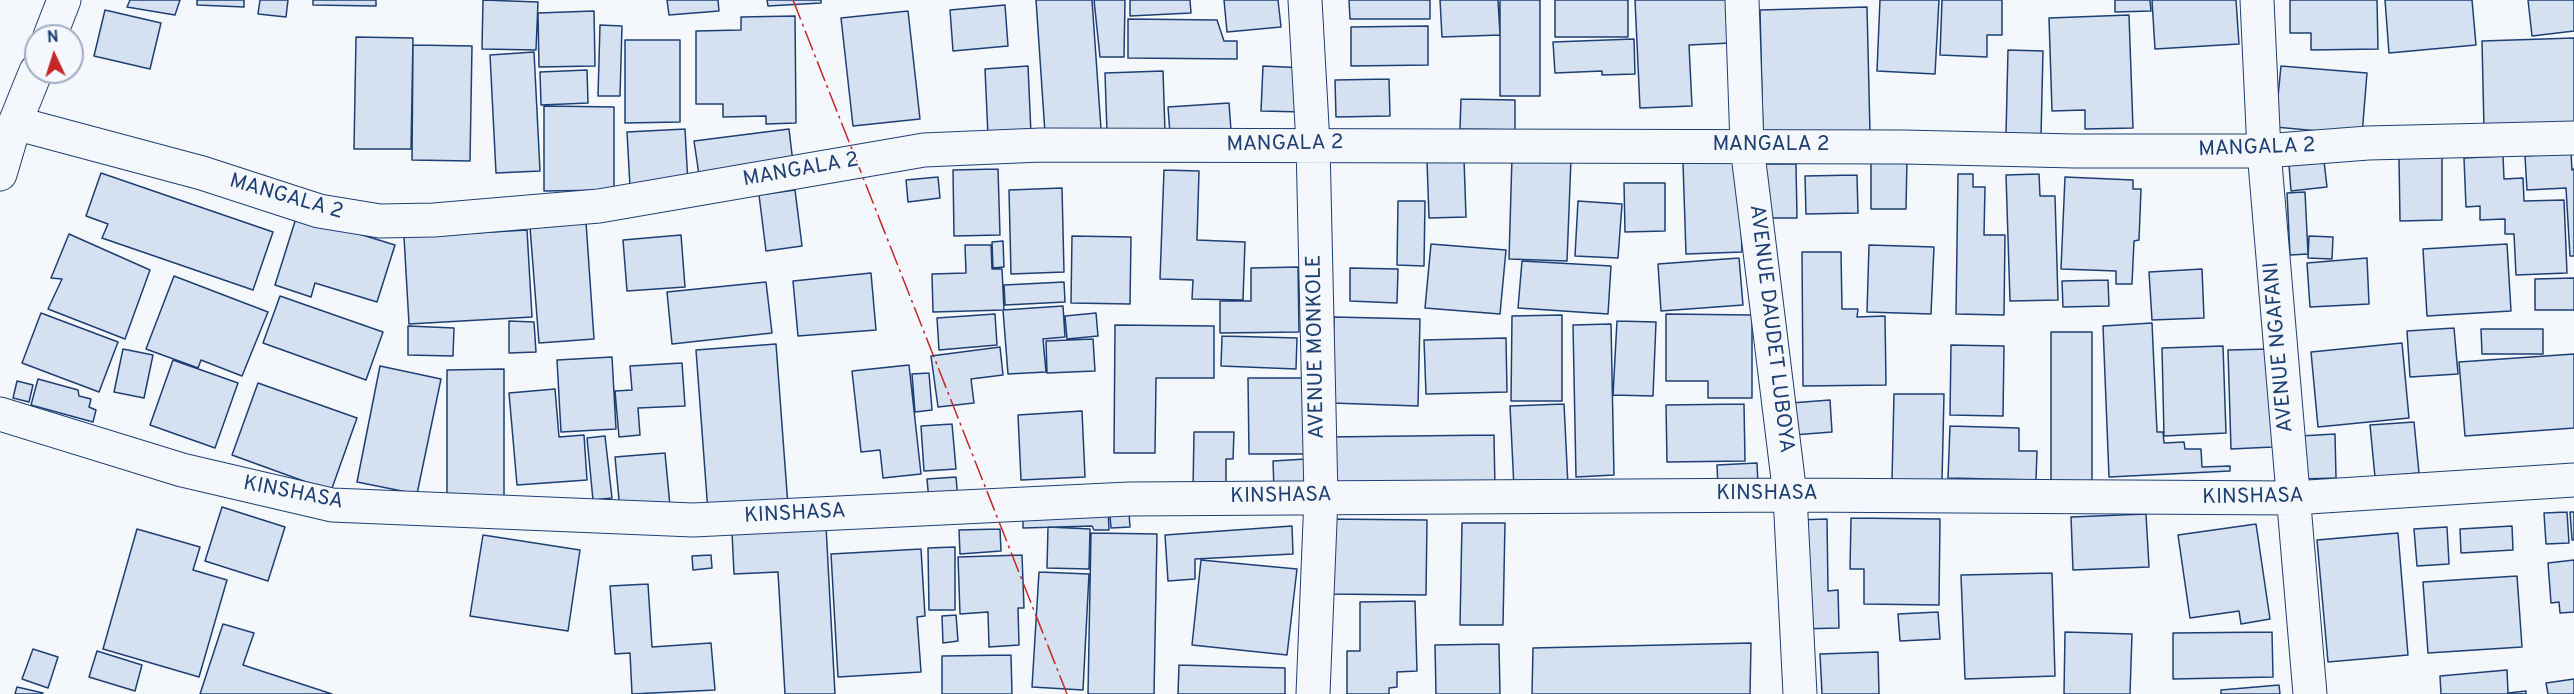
<!DOCTYPE html>
<style>
body{margin:0}
#map{position:relative;width:2574px;height:694px;overflow:hidden;background:#f4f7fb;font-family:Overpass,sans-serif}
canvas{display:block}
.north{position:absolute;left:24px;top:24px;width:60px;height:60px;box-sizing:border-box;background:#f4f7fb;border:2px solid #9eadc5;border-radius:50%;rotate:356deg;font-size:16px;font-weight:700;line-height:24px;text-align:center;color:#1d3f73}
.north::after{content:'';display:block;margin:auto;width:21px;height:27px;background:#c62828;clip-path:polygon(50% 0,100% 100%,50% 72%,0 100%)}
</style>
<div id="map">
<canvas width="2574" height="694"></canvas>
<div class="north">N</div>
</div>
<script>
const context = document.querySelector('canvas').getContext('2d');
context.lineJoin = 'round';
function fill(path, color) { context.fillStyle = color; context.fill(path, 'evenodd'); }
const toPath = rows => new Path2D(rows.map(r => 'M' + r).join(''));
function strokePath(path, color, width, dash) { context.strokeStyle = color; context.lineWidth = width; context.lineCap = dash ? 'butt' : 'round'; context.setLineDash(dash || []); context.stroke(path); }
function write(font, color, halo, rows, align = 'center') {
  context.font = font + ' Overpass,sans-serif'; context.lineWidth = 4.5; context.setLineDash([]); context.textBaseline = 'middle'; context.strokeStyle = halo; context.fillStyle = color; for (const [text, x, y, turn = 0] of rows) {
    context.save(); context.translate(x, y); context.rotate((+turn || 0) * Math.PI / 180); context.textAlign = isNaN(turn) ? turn : align; if (halo) context.strokeText(text, 0, 0); context.fillText(text, 0, 0); context.restore();
  }
}
const building = toPath([
 [130,0,180,0,175,15,127,7,130,0],
 [197,0,244,0,244,7,197,5,197,0],
 [260,0,288,0,286,17,258,14,260,0],
 [313,0,376,0,376,6,313,5,313,0],
 [483,0,538,2,536,50,482,49,483,0],
 [667,0,718,0,719,11,669,15,667,0],
 [767,0,821,0,821,3,768,6,767,0],
 [1036,0,1092,0,1101,129,1045,133,1036,0],
 [1094,0,1125,0,1124,57,1100,57,1094,0],
 [1130,0,1190,0,1191,13,1130,16,1130,0],
 [1224,0,1278,0,1281,27,1227,32,1224,0],
 [1349,0,1430,0,1430,19,1350,19,1349,0],
 [1440,0,1498,0,1500,35,1442,37,1440,0],
 [1500,0,1540,0,1540,96,1500,96,1500,0],
 [1555,0,1628,0,1628,37,1555,37,1555,0],
 [1635,0,1729,0,1731,43,1689,45,1692,106,1640,108,1635,0],
 [1880,0,1939,0,1935,74,1877,71,1880,0],
 [1942,0,2002,0,2002,35,1987,35,1987,57,1940,55,1942,0],
 [2115,0,2150,0,2151,11,2115,12,2115,0],
 [2152,0,2236,0,2239,44,2155,49,2152,0],
 [2290,0,2377,0,2378,49,2311,50,2311,33,2290,33,2290,0],
 [2385,0,2472,0,2476,45,2389,53,2385,0],
 [2528,0,2574,0,2574,31,2532,36,2528,0],
 [1005,5,1008,46,953,51,950,10,1005,5],
 [1867,7,1870,133,1763,136,1760,10,1867,7],
 [105,10,161,23,150,69,94,56,105,10],
 [594,11,595,66,539,67,538,13,594,11],
 [908,11,920,119,853,126,841,18,908,11],
 [2129,15,2133,128,2085,129,2085,110,2052,111,2049,18,2129,15],
 [795,16,796,123,766,124,766,116,723,117,723,104,696,104,696,31,741,30,741,17,795,16],
 [1128,19,1217,20,1224,41,1237,41,1237,59,1128,58,1128,19],
 [600,25,622,26,620,96,598,96,600,25],
 [1428,26,1428,65,1351,66,1351,27,1428,26],
 [356,37,413,38,411,149,354,149,356,37],
 [2574,38,2574,127,2484,129,2482,41,2574,38],
 [1634,39,1635,74,1602,75,1602,71,1555,73,1553,42,1634,39],
 [625,40,680,40,680,122,625,123,625,40],
 [413,45,472,46,470,161,412,160,413,45],
 [2008,50,2043,51,2041,136,2006,135,2008,50],
 [534,52,540,171,496,173,490,55,534,52],
 [1028,66,1031,134,988,136,985,69,1028,66],
 [1263,66,1306,68,1305,112,1261,111,1263,66],
 [2281,66,2367,73,2362,135,2275,127,2281,66],
 [587,70,588,103,541,105,540,72,587,70],
 [1163,71,1165,132,1107,133,1105,73,1163,71],
 [1389,79,1390,116,1336,117,1335,80,1389,79],
 [1461,99,1515,100,1515,130,1460,129,1461,99],
 [1229,103,1231,130,1170,134,1168,107,1229,103],
 [544,106,614,107,614,190,544,191,544,106],
 [685,129,688,184,630,187,627,132,685,129],
 [789,129,793,163,699,175,694,141,789,129],
 [2571,153,2572,170,2574,169,2574,256,2570,256,2566,188,2527,190,2525,156,2571,153],
 [2503,156,2504,179,2523,178,2524,201,2564,200,2567,273,2516,275,2514,234,2505,234,2505,219,2480,220,2480,206,2466,207,2464,158,2503,156],
 [1512,157,1571,159,1567,261,1509,259,1512,157],
 [2442,157,2442,220,2400,221,2399,158,2442,157],
 [1464,159,1466,217,1429,218,1427,161,1464,159],
 [1871,159,1907,159,1906,209,1871,209,1871,159],
 [2324,161,2327,187,2291,191,2289,165,2324,161],
 [1739,162,1742,252,1686,254,1683,163,1739,162],
 [1766,164,1796,164,1797,218,1767,218,1766,164],
 [998,169,1000,235,954,236,953,170,998,169],
 [1164,170,1199,171,1197,240,1245,242,1243,300,1192,299,1193,280,1160,279,1164,170],
 [101,173,273,232,253,290,102,238,108,224,86,216,101,173],
 [1958,174,1973,174,1973,187,1985,187,1984,235,2005,235,2004,315,1956,314,1958,174],
 [2039,174,2040,196,2055,196,2058,300,2010,301,2006,175,2039,174],
 [1857,175,1858,213,1806,214,1805,176,1857,175],
 [938,177,940,198,908,202,906,180,938,177],
 [2065,177,2133,180,2133,189,2141,189,2139,240,2134,241,2132,284,2116,284,2116,271,2061,269,2065,177],
 [1624,183,1665,183,1665,231,1625,232,1624,183],
 [1062,188,1064,272,1011,274,1009,190,1062,188],
 [795,190,802,246,766,251,759,195,795,190],
 [2305,192,2308,254,2290,255,2287,193,2305,192],
 [1398,201,1425,201,1424,266,1397,265,1398,201],
 [1578,201,1622,204,1618,258,1575,256,1578,201],
 [297,215,395,245,377,302,315,283,311,297,275,285,297,215],
 [586,222,594,339,539,343,530,227,586,222],
 [527,230,532,317,409,324,404,237,527,230],
 [69,234,150,270,125,339,48,309,62,279,51,278,69,234],
 [681,235,685,287,627,291,623,240,681,235],
 [1072,236,1131,237,1130,304,1071,303,1072,236],
 [2309,236,2333,237,2332,259,2308,258,2309,236],
 [1003,241,1004,267,993,268,992,242,1003,241],
 [1431,244,1506,250,1500,314,1425,308,1431,244],
 [2507,244,2511,311,2427,316,2423,249,2507,244],
 [965,245,991,245,992,269,1002,269,1004,310,933,312,932,274,966,273,965,245],
 [1869,245,1934,247,1931,314,1867,312,1869,245],
 [1802,252,1841,252,1842,309,1858,309,1857,317,1885,316,1886,385,1803,386,1802,252],
 [1739,258,1743,305,1661,311,1658,264,1739,258],
 [2367,258,2369,304,2310,307,2307,263,2367,258],
 [1522,261,1611,266,1608,314,1518,308,1522,261],
 [1298,267,1299,332,1220,333,1220,301,1251,301,1251,268,1298,267],
 [1350,268,1398,269,1397,303,1350,301,1350,268],
 [2202,269,2204,318,2152,320,2149,272,2202,269],
 [871,273,876,330,798,336,793,281,871,273],
 [174,276,268,312,242,376,201,360,198,368,146,349,174,276],
 [2574,278,2574,310,2535,310,2535,279,2574,278],
 [2108,280,2109,306,2063,307,2062,281,2108,280],
 [766,282,772,333,672,344,667,292,766,282],
 [1064,282,1065,302,1005,305,1004,285,1064,282],
 [280,296,383,332,366,380,263,343,280,296],
 [1063,306,1065,337,1043,339,1046,372,1008,374,1003,310,1063,306],
 [41,313,118,342,99,392,22,363,41,313],
 [1096,313,1098,336,1067,339,1065,316,1096,313],
 [995,314,997,345,939,350,937,318,995,314],
 [1666,314,1752,315,1752,398,1708,398,1708,381,1666,381,1666,314],
 [1562,315,1562,401,1511,401,1512,316,1562,315],
 [1334,317,1420,319,1418,406,1332,403,1334,317],
 [509,321,534,322,536,352,509,353,509,321],
 [1617,321,1656,322,1653,396,1613,395,1617,321],
 [2152,323,2157,432,2163,432,2164,443,2184,442,2185,449,2201,449,2202,467,2230,466,2230,471,2109,477,2103,326,2152,323],
 [1611,324,1614,475,1576,477,1573,325,1611,324],
 [1115,325,1214,326,1214,378,1156,378,1155,453,1114,453,1115,325],
 [408,326,454,328,453,356,408,355,408,326],
 [2454,328,2458,374,2410,377,2407,331,2454,328],
 [2481,329,2543,329,2543,354,2482,354,2481,329],
 [2051,332,2092,332,2092,486,2051,486,2051,332],
 [1222,336,1297,338,1296,369,1221,366,1222,336],
 [1506,338,1507,392,1426,394,1424,340,1506,338],
 [1093,339,1095,371,1047,373,1046,341,1093,339],
 [2402,343,2409,418,2318,427,2311,352,2402,343],
 [776,344,788,506,708,512,696,350,776,344],
 [1951,345,2004,346,2003,416,1950,415,1951,345],
 [2223,346,2226,433,2164,436,2162,348,2223,346],
 [1000,347,1003,375,971,379,974,403,938,407,931,356,1000,347],
 [123,349,153,355,144,398,114,392,123,349],
 [2271,349,2273,447,2231,449,2228,350,2271,349],
 [2574,354,2574,428,2465,436,2459,362,2574,354],
 [612,357,616,429,561,432,557,360,612,357],
 [173,360,238,383,215,448,150,425,173,360],
 [682,363,685,406,638,408,640,435,619,437,615,391,632,390,630,366,682,363],
 [909,365,921,474,883,478,880,450,861,452,852,371,909,365],
 [380,366,441,379,417,494,357,482,380,366],
 [504,369,504,499,447,500,447,370,504,369],
 [929,373,932,410,915,412,912,374,929,373],
 [1248,378,1305,378,1306,454,1249,454,1248,378],
 [38,379,78,390,79,396,91,399,89,407,96,410,93,422,31,405,38,379],
 [17,381,33,385,29,402,13,398,17,381],
 [258,383,357,418,331,491,232,455,258,383],
 [555,389,559,437,584,435,587,480,517,485,509,393,555,389],
 [1894,394,1944,394,1942,481,1892,480,1894,394],
 [1830,400,1832,432,1793,435,1791,403,1830,400],
 [1564,404,1568,486,1514,488,1510,406,1564,404],
 [1744,404,1745,461,1667,462,1666,405,1744,404],
 [1082,411,1085,477,1021,480,1018,415,1082,411],
 [2414,422,2419,473,2375,477,2370,425,2414,422],
 [952,424,956,469,924,471,921,426,952,424],
 [1950,426,2019,428,2019,451,2037,451,2036,480,1948,478,1950,426],
 [1194,432,1234,432,1233,459,1226,459,1226,491,1193,490,1194,432],
 [2335,434,2336,478,2302,479,2300,436,2335,434],
 [1494,435,1495,490,1326,492,1326,437,1494,435],
 [605,436,612,498,593,500,587,438,605,436],
 [665,453,670,506,620,510,615,457,665,453],
 [1306,459,1308,488,1274,490,1273,461,1306,459],
 [1757,463,1758,485,1718,487,1717,465,1757,463],
 [956,477,958,499,929,501,927,479,956,477],
 [222,507,285,527,268,581,205,561,222,507],
 [1108,509,1109,530,1094,530,1092,526,1023,528,1023,512,1108,509],
 [2567,512,2569,543,2546,544,2544,513,2567,512],
 [2570,512,2574,512,2574,540,2572,540,2570,512],
 [1129,513,1130,527,1111,528,1110,516,1129,513],
 [2146,514,2149,567,2073,570,2071,517,2146,514],
 [1851,518,1940,519,1939,605,1864,604,1864,569,1850,569,1851,518],
 [1325,519,1427,520,1426,595,1325,594,1325,519],
 [1827,519,1828,591,1838,590,1839,628,1798,629,1796,520,1827,519],
 [1462,523,1505,523,1503,625,1460,625,1462,523],
 [2256,524,2270,619,2241,624,2239,611,2190,618,2178,535,2256,524],
 [826,526,835,694,785,694,778,572,734,574,732,532,826,526],
 [1292,526,1293,554,1195,559,1195,579,1168,581,1165,535,1292,526],
 [2512,526,2513,550,2461,553,2460,529,2512,526],
 [1048,527,1090,529,1089,569,1047,568,1048,527],
 [2447,527,2449,564,2417,566,2414,529,2447,527],
 [137,529,200,547,193,570,227,580,199,677,103,649,137,529],
 [1000,529,1001,551,960,554,959,530,1000,529],
 [1091,533,1157,534,1154,694,1088,694,1091,533],
 [2398,533,2408,655,2328,662,2317,540,2398,533],
 [483,535,580,550,568,631,470,616,483,535],
 [955,547,955,610,929,610,928,548,955,547],
 [921,549,925,616,917,617,921,672,838,677,831,554,921,549],
 [711,555,712,568,693,570,692,556,711,555],
 [1022,555,1024,608,1018,608,1019,645,989,647,988,612,960,614,958,557,1022,555],
 [1201,560,1297,569,1287,655,1192,645,1201,560],
 [2574,560,2574,612,2560,613,2559,602,2551,603,2548,563,2574,560],
 [1039,572,1089,574,1083,690,1032,687,1039,572],
 [2052,573,2055,676,1965,679,1961,575,2052,573],
 [2517,576,2522,647,2428,653,2423,582,2517,576],
 [648,584,652,647,711,643,715,690,632,694,630,653,615,654,610,586,648,584],
 [1415,601,1417,671,1397,672,1397,687,1389,688,1389,694,1347,694,1347,651,1360,651,1360,602,1415,601],
 [1938,612,1940,639,1900,641,1898,614,1938,612],
 [956,615,958,641,943,643,942,616,956,615],
 [223,624,254,633,243,665,332,694,200,694,223,624],
 [2065,632,2132,634,2130,694,2064,694,2065,632],
 [2272,632,2273,677,2173,679,2173,633,2272,632],
 [1751,643,1750,694,1532,694,1533,648,1751,643],
 [1499,644,1500,694,1436,694,1435,645,1499,644],
 [33,649,58,657,48,688,22,679,33,649],
 [97,651,142,665,135,691,89,677,97,651],
 [1878,652,1879,694,1822,694,1820,654,1878,652],
 [1011,655,1012,694,942,694,942,656,1011,655],
 [1179,665,1285,668,1285,694,1178,694,1179,665],
 [2507,670,2508,693,2526,691,2526,694,2441,694,2440,676,2507,670],
 [2574,679,2574,694,2548,694,2546,683,2574,679],
 [2279,685,2280,694,2221,694,2221,690,2279,685],
 [17,687,43,693,42,694,15,694,17,687]
]);
fill(building, '#d5e0f0');
strokePath(building, '#1d3f73', 1.5);
const minor = toPath([
 [1305,0,1313,144,1321,497,1313,694],
 [1742,0,1747,146,1790,495,1800,694],
 [2257,0,2264,151,2310,694],
 [15,123,202,173,319,211,380,221,434,220,599,206,924,150,1041,145,1904,147,2075,151,2264,151,2368,143,2574,138],
 [0,414,182,470,332,505,693,520,1129,499,1790,495,2293,498,2574,480]
]);
const trunk = toPath([
 [50,36,64,0],
 [0,174,15,123,36,71]
]);
strokePath(minor, '#1d3f73', 35);
strokePath(trunk, '#1d3f73', 35);
strokePath(minor, '#f4f7fb', 33);
strokePath(trunk, '#f4f7fb', 33);
strokePath(toPath([
 [793,0,1067,694]
]), '#c62828', 1.5, [21, 4.5, 3, 4.5]);
write('21px', '#1d3f73', '#f4f7fb', [
 ["MANGALA 2",1285,145,-1],
 ["MANGALA 2",1771,146],
 ["MANGALA 2",2257,149,-2],
 ["MANGALA 2",801,171,-10],
 ["MANGALA 2",286,198,16],
 ["AVENUE DAUDET LUBOYA",1770,329,83],
 ["AVENUE MONKOLE",1317,347,-91],
 ["AVENUE NGAFANI",2280,347,-95],
 ["KINSHASA",293,494,11],
 ["KINSHASA",1767,495],
 ["KINSHASA",1281,497,-1],
 ["KINSHASA",2253,498,-1],
 ["KINSHASA",795,515,-3]
]);
</script>
